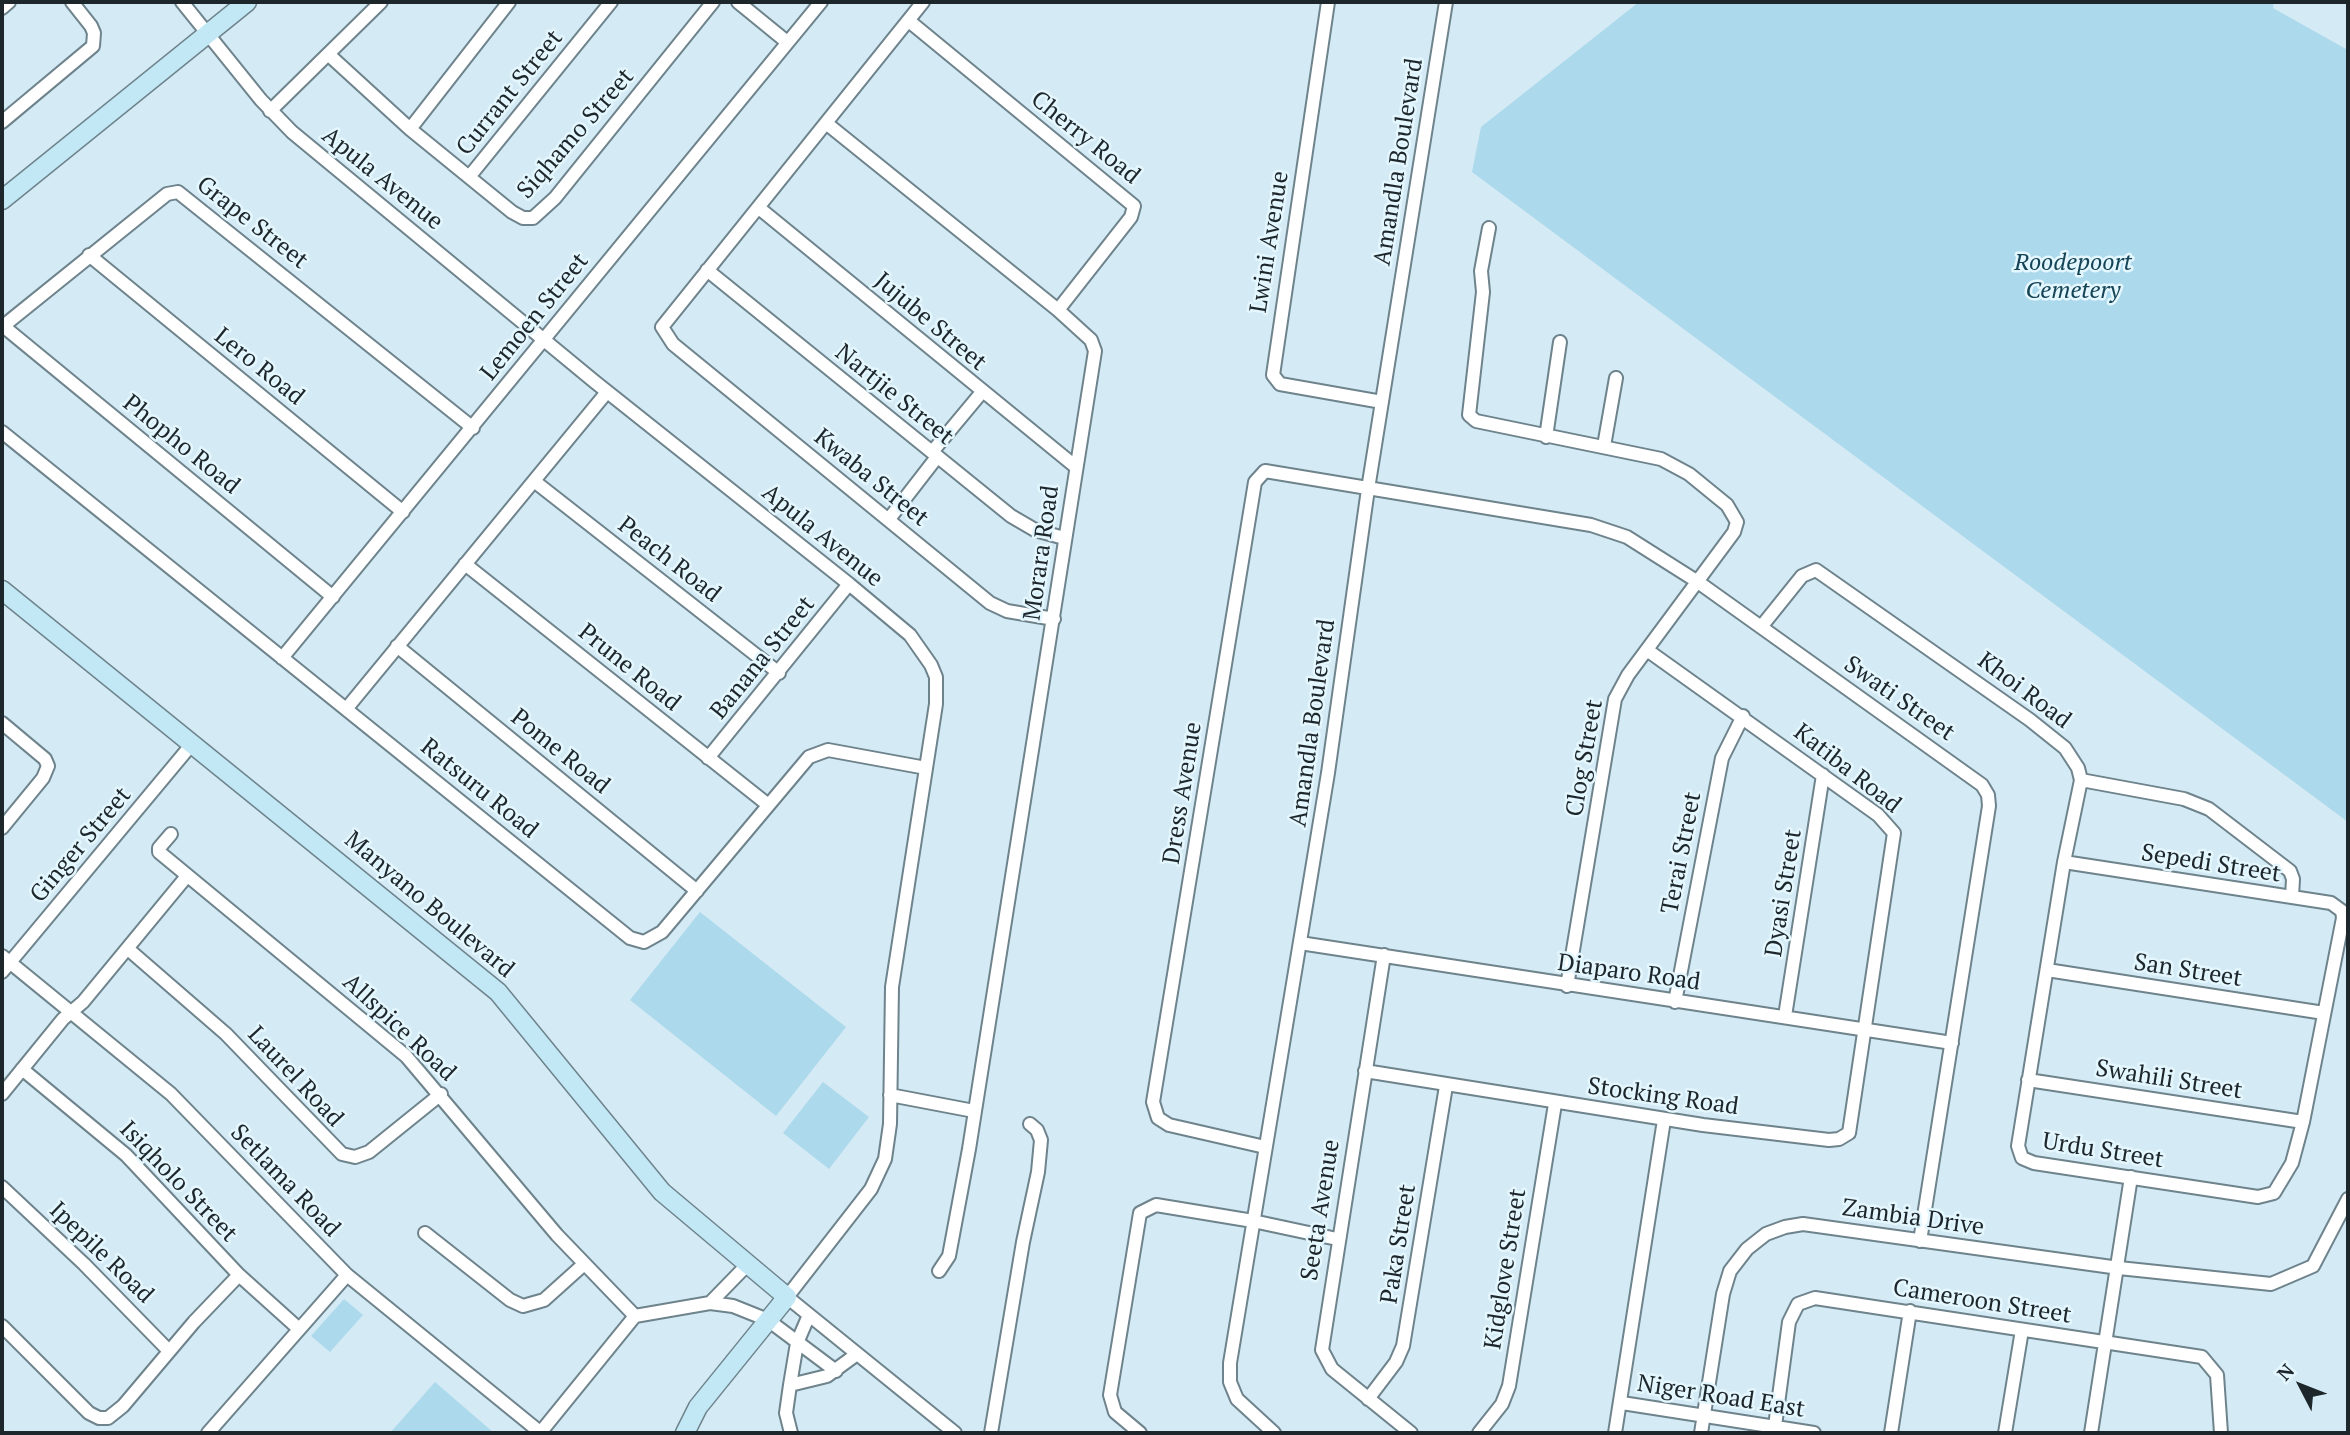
<!DOCTYPE html>
<style>
body{margin:0}
#map{position:relative;width:2350px;height:1435px;overflow:hidden;background:#d4eaf4;font-family:"PT Serif",serif}
canvas{display:block}
.frame{position:absolute;inset:0;border:4px solid #1d262a;pointer-events:none}
.north{position:absolute;left:2266px;top:1351px;width:70px;height:70px;-webkit-text-stroke:5px #e4f7ff;paint-order:stroke;rotate:312deg;font-size:19px;font-weight:700;line-height:28px;text-align:center;color:#1d262a}
.north::after{content:'';display:block;margin:auto;width:24px;height:32px;background:#1d262a;clip-path:polygon(50% 0,100% 100%,50% 72%,0 100%)}
</style>
<div id="map">
<canvas width="2350" height="1435"></canvas>
<div class="frame"></div>
<div class="north">N</div>
</div>
<script>
const context = document.querySelector('canvas').getContext('2d');
context.lineJoin = 'round';
function fill(path, color) { context.fillStyle = color; context.fill(path, 'evenodd'); }
const toPath = rows => new Path2D(rows.map(r => 'M' + r).join(''));
function strokePath(path, color, width, dash) { context.strokeStyle = color; context.lineWidth = width; context.lineCap = dash ? 'butt' : 'round'; context.setLineDash(dash || []); context.stroke(path); }
function write(font, color, halo, rows, align = 'center') {
  context.font = font + ' "PT Serif",serif'; context.lineWidth = 5; context.setLineDash([]); context.textBaseline = 'middle'; context.strokeStyle = halo; context.fillStyle = color; for (const [text, x, y, turn = 0] of rows) {
    context.save(); context.translate(x, y); context.rotate((+turn || 0) * Math.PI / 180); context.textAlign = isNaN(turn) ? turn : align; if (halo) context.strokeText(text, 0, 0); context.fillText(text, 0, 0); context.restore();
  }
}
fill(toPath([
 [1639,2,2274,2,2273,8,2346,49,2348,46,2348,822,1472,172,1481,127],
 [700,912,846,1027,776,1116,630,1000],
 [823,1082,869,1117,829,1169,783,1133],
 [344,1299,363,1315,330,1352,311,1336],
 [435,1382,494,1433,390,1433]
]), '#add9ec');
const street = toPath([
 [182,2,261,100,292,132,595,382,849,584,910,635,931,665,936,677,936,704,892,987,890,1124,885,1159,871,1189,787,1297,955,1433],
 [738,2,787,42],
 [923,2,662,327,673,344,990,603,1007,611,1054,619],
 [1328,2,1273,375,1280,384,1382,402],
 [2,8,9,2],
 [909,21,1134,206,1131,217,1058,310],
 [328,54,410,129,512,212,523,218,533,218,555,198,713,2],
 [270,111,381,2],
 [2,122,93,46,94,33,91,26,72,2],
 [826,123,1058,310,1091,340,1095,351,969,1149,949,1256,939,1271],
 [410,129,509,2],
 [469,177,611,2],
 [759,208,1076,467],
 [1489,228,1481,271,1483,292,1469,415,1476,421,1661,459,1689,474,1727,505,1737,522,1734,532,1628,675,1615,699,1567,986],
 [89,255,403,512],
 [707,270,1011,516,1035,530,1064,538],
 [3,326,333,597],
 [2,327,167,194,178,192,473,428],
 [2,432,630,938,644,942,662,932,809,757,828,750,926,768],
 [1546,437,1560,342],
 [1604,446,1616,378],
 [932,452,982,392],
 [534,481,779,673],
 [889,519,937,457],
 [465,564,767,804],
 [1761,627,1802,576,1816,570,2030,720,2065,748,2078,768,2081,780,2064,862,2018,1146,2022,1158,2034,1163,2258,1197,2274,1193,2292,1163,2303,1122,2343,918,2342,911,2331,903,2064,862],
 [397,646,697,891],
 [282,658,821,2],
 [347,708,607,392],
 [2,723,45,759,48,766,43,778,2,828],
 [708,758,849,584],
 [2081,780,2184,799,2209,809,2290,871,2293,879,2292,897],
 [171,834,159,848,159,852,406,1056,557,1235,635,1316],
 [1300,943,1952,1043],
 [128,949,226,1034,342,1154,355,1157,369,1152,441,1094],
 [1384,955,1322,1350,1332,1369,1411,1433],
 [2,956,171,1094,347,1275,541,1433],
 [2047,970,2324,1013],
 [2,972,192,744],
 [1675,1002,1722,758,1743,716],
 [1785,1016,1823,775],
 [22,1069,126,1155,239,1275,299,1329],
 [1365,1071,1703,1125,1829,1140,1839,1139,1849,1133,1894,833,1878,815,1647,650],
 [2028,1080,2303,1122],
 [2,1094,63,1019,83,1002,187,876],
 [890,1095,974,1111],
 [1265,1147,1169,1125,1158,1118,1153,1102,1255,482,1265,471,1591,525,1627,537,1698,582,1982,785,1988,795,1989,806,1920,1241],
 [2,1187,84,1264,169,1351],
 [425,1233,510,1300,523,1306,544,1300,583,1265],
 [710,1303,747,1265],
 [635,1316,710,1303,733,1306,768,1320,836,1371],
 [2,1326,89,1413,99,1418,108,1418,123,1406,194,1322,239,1275],
 [790,1385,827,1376,857,1354],
 [1368,1399,1396,1362,1403,1346,1446,1086],
 [1622,1403,1814,1433],
 [1775,1426,1789,1322,1798,1304,1815,1298,2202,1357,2217,1375,2221,1433],
 [208,1433,347,1275],
 [540,1433,635,1316],
 [791,1433,786,1413,790,1385,797,1343,809,1315],
 [991,1433,1023,1242,1038,1172,1041,1140,1037,1130,1030,1124],
 [1140,1433,1115,1412,1110,1395,1140,1213,1156,1205,1253,1221,1337,1239],
 [1274,1433,1237,1399,1230,1382,1230,1363,1328,773,1368,489,1446,2],
 [1479,1433,1502,1404,1509,1386,1555,1104],
 [1615,1433,1664,1120],
 [1701,1433,1723,1294,1730,1271,1747,1249,1766,1234,1785,1227,1803,1224,2119,1268,2271,1284,2313,1266,2348,1199],
 [1891,1433,1910,1311],
 [2005,1433,2022,1330],
 [2091,1433,2131,1177]
]);
const secondary = toPath([
 [2,200,247,2],
 [2,590,498,992,662,1192,787,1297,698,1407,685,1433]
]);
strokePath(street, '#6e838c', 16);
strokePath(secondary, '#6e838c', 21);
strokePath(street, '#fff', 12);
strokePath(secondary, '#c2e8f6', 18);
write('24px', '#1d262a', '#e4f7ff', [
 ["Currant Street",510,93,-51],
 ["Siqhamo Street",576,134,-49],
 ["Cherry Road",1085,138,39],
 ["Amandla Boulevard",1399,162,-81],
 ["Apula Avenue",382,179,39],
 ["Grape Street",252,223,38],
 ["Lwini Avenue",1270,242,-81],
 ["Lemoen Street",535,317,-51],
 ["Jujube Street",930,322,40],
 ["Lero Road",259,367,39],
 ["Nartjie Street",894,395,39],
 ["Phopho Road",181,445,39],
 ["Kwaba Street",871,478,39],
 ["Apula Avenue",822,536,39],
 ["Morara Road",1042,553,-82],
 ["Peach Road",669,560,38],
 ["Banana Street",763,658,-51],
 ["Prune Road",629,668,39],
 ["Khoi Road",2024,691,37],
 ["Swati Street",1899,699,35],
 ["Amandla Boulevard",1313,723,-82],
 ["Pome Road",560,752,39],
 ["Clog Street",1585,758,-80],
 ["Katiba Road",1847,769,38],
 ["Ratsuru Road",479,789,39],
 ["Dress Avenue",1183,793,-81],
 ["Ginger Street",81,845,-50],
 ["Terai Street",1682,853,-79],
 ["Sepedi Street",2211,864,9],
 ["Dyasi Street",1784,893,-81],
 ["Manyano Boulevard",429,905,40],
 ["San Street",2188,971,9],
 ["Diaparo Road",1629,973,8],
 ["Allspice Road",399,1028,43],
 ["Laurel Road",295,1077,47],
 ["Swahili Street",2169,1080,9],
 ["Stocking Road",1663,1097,8],
 ["Urdu Street",2103,1151,9],
 ["Setlama Road",285,1181,46],
 ["Isiqholo Street",178,1182,46],
 ["Seeta Avenue",1321,1210,-81],
 ["Zambia Drive",1913,1218,8],
 ["Paka Street",1399,1244,-81],
 ["Ipepile Road",101,1253,44],
 ["Kidglove Street",1506,1269,-81],
 ["Cameroon Street",1982,1302,9],
 ["Niger Road East",1721,1397,9]
]);
write('italic 24px', '#144455', '#e4f7ff', [
 ["Roodepoort",2073,263],
 ["Cemetery",2073,291]
]);
</script>
